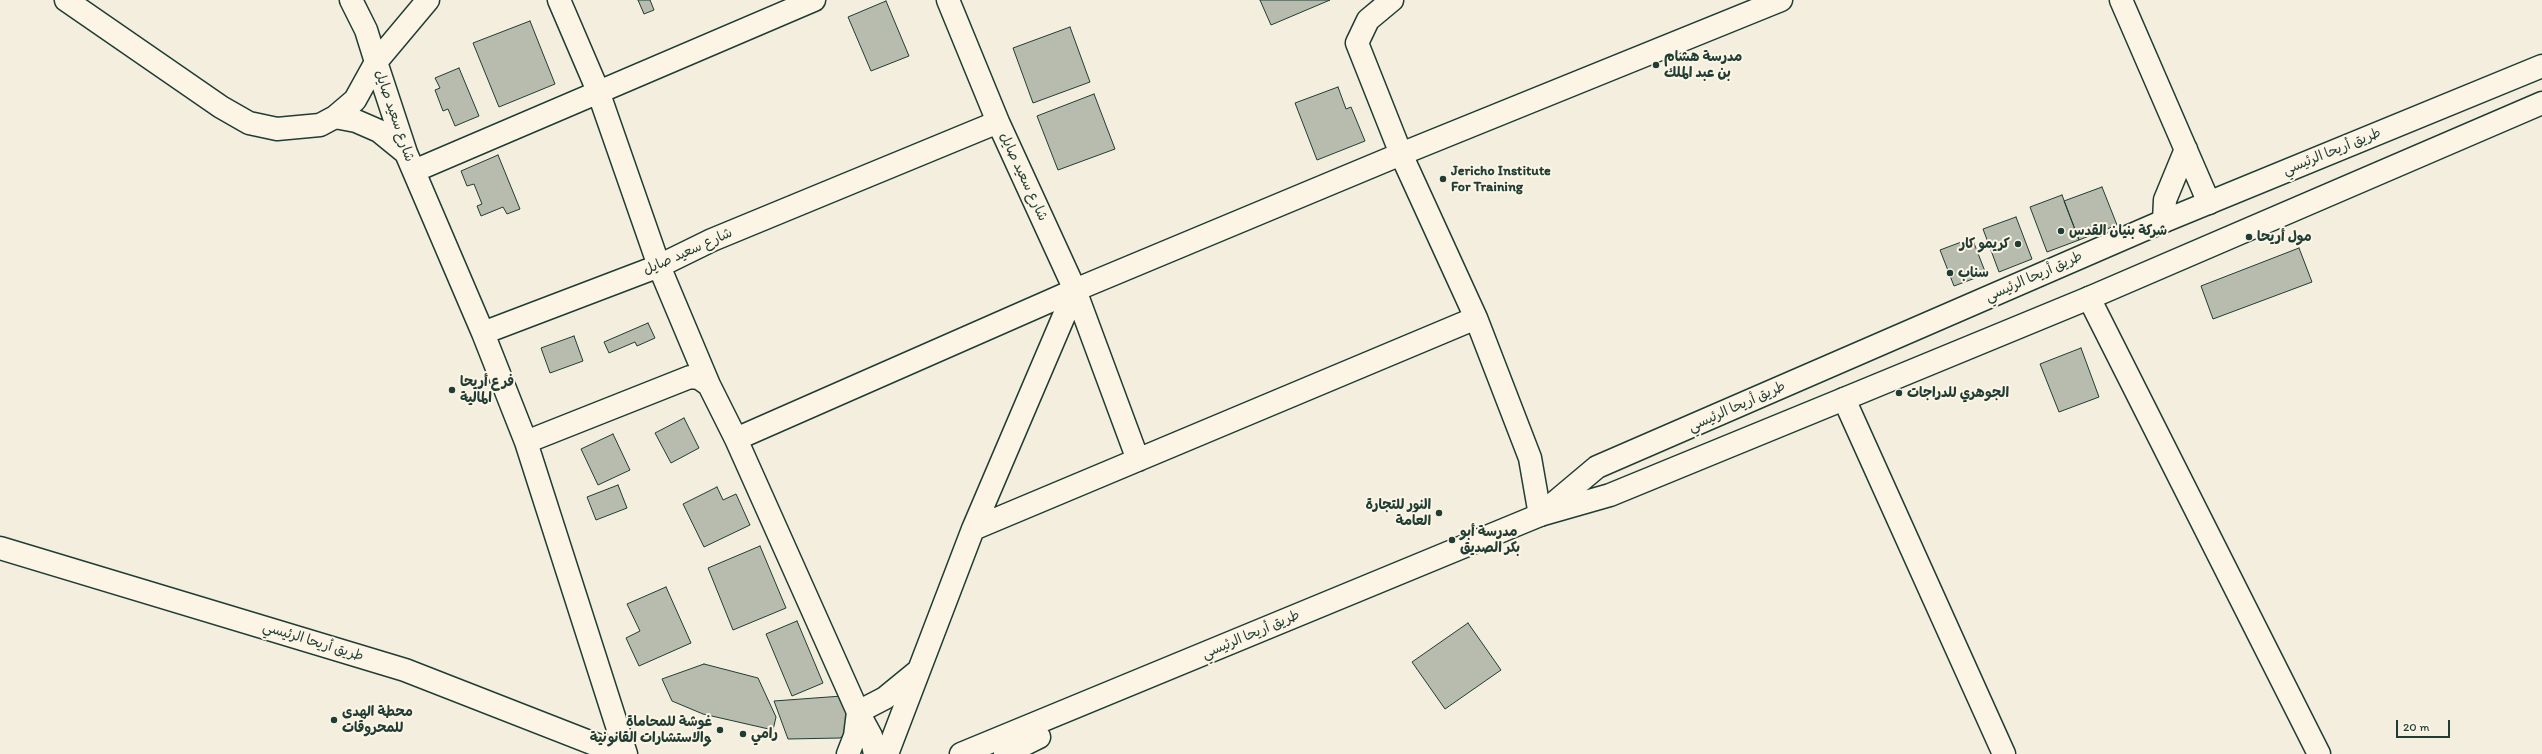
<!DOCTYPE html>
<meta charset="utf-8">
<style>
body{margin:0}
#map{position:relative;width:2542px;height:754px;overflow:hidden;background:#f3eede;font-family:Itim,sans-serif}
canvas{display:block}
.scale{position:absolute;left:2396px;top:720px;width:54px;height:18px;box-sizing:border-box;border:2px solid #1f3d34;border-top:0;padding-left:5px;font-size:12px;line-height:14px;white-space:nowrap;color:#1f3d34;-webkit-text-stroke:3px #fcf5e5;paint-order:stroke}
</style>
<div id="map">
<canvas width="2542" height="754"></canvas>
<div class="scale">20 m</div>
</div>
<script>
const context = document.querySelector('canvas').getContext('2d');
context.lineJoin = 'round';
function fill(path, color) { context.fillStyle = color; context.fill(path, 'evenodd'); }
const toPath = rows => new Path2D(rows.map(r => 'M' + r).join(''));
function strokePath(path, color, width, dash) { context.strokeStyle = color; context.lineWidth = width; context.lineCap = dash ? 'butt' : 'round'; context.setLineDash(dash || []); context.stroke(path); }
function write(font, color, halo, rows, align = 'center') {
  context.font = font + ' Itim,"Playpen Sans Arabic",sans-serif'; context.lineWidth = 4; context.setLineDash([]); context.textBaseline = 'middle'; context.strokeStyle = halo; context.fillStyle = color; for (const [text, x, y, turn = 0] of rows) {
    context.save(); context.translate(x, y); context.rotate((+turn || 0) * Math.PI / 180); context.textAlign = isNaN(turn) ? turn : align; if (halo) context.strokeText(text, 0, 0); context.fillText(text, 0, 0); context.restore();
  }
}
const building = toPath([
 [638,0,650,0,654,10,644,14,638,0],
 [1260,0,1330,0,1271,25,1260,0],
 [886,1,909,56,871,71,848,17,886,1],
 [530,21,555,84,499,107,473,43,530,21],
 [1070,27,1090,82,1033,103,1013,48,1070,27],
 [459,68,479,116,455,126,448,109,443,111,435,90,440,88,435,78,459,68],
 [1338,87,1346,109,1351,107,1365,141,1317,160,1295,103,1338,87],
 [1094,94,1115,149,1058,170,1037,116,1094,94],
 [498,155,520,209,507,214,503,207,481,216,477,206,482,204,474,184,467,186,461,171,498,155],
 [2102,187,2117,225,2079,240,2064,201,2102,187],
 [2062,195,2079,240,2047,252,2030,207,2062,195],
 [2016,217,2032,259,1999,272,1983,229,2016,217],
 [1972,238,1986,274,1954,286,1940,250,1972,238],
 [2299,248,2312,282,2213,319,2201,286,2299,248],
 [648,323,655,338,637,346,635,342,609,353,604,342,648,323],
 [574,336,583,361,550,373,541,348,574,336],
 [2081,348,2099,397,2059,412,2040,364,2081,348],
 [684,418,699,448,671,463,655,433,684,418],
 [613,434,630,470,598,485,581,449,613,434],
 [618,485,627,508,596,520,587,497,618,485],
 [717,487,723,500,736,494,750,525,704,547,683,504,717,487],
 [760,546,786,608,733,630,708,568,760,546],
 [666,587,691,643,639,666,626,638,640,631,627,604,666,587],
 [797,621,823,683,792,696,766,634,797,621],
 [1468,623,1501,670,1445,709,1412,662,1468,623],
 [704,664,758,678,776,717,773,730,703,714,672,701,662,679,704,664],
 [842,696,852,729,840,738,788,739,774,701,842,696]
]);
fill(building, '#b8bcae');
strokePath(building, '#1f3d34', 1);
const minor = toPath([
 [66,0,221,107,249,123,277,129,320,125,335,117,355,100,376,62,406,153,483,333,659,266,712,240,998,122,1075,290,736,439],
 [351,0,366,30,376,62,428,0],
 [559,0,598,91,659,266,709,385],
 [948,0,998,122],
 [1392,0,1368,20,1357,43,1401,154,1476,318,1530,458,1540,515],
 [2121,0,2209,203],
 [335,117,356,121,379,131,406,153],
 [414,171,814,0],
 [2164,221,2165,200,2186,149],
 [1075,290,1138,460],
 [2089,298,2319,754],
 [483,333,526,442,626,754],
 [1844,399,2004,754],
 [526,442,690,377,699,378,709,385,736,439,858,712,855,736,848,754],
 [973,529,1075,290,1401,154,1781,0],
 [875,754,871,736,858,712,885,698,918,671],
 [887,754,973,529,1476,318]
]);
const major = toPath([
 [1547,509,1597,467,2157,224,2542,66],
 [0,548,405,670,620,754],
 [961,754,1540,515,1610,495,1844,399,2089,298,2542,103],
 [1005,754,1039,737]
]);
strokePath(minor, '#1f3d34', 25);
strokePath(major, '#1f3d34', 25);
strokePath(minor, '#fcf5e5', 22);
strokePath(major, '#fcf5e5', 22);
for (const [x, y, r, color] of [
 [1656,65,4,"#1f3d34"],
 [1443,179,4,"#1f3d34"],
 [2061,231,4,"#1f3d34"],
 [2249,237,4,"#1f3d34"],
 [2018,244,4,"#1f3d34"],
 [1950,273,4,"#1f3d34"],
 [452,390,4,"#1f3d34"],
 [1899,393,4,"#1f3d34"],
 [1439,513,4,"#1f3d34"],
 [1452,540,4,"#1f3d34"],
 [334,720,4,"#1f3d34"],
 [720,730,4,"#1f3d34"],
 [743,734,4,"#1f3d34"]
]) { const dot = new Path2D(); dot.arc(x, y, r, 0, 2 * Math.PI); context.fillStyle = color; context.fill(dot); strokePath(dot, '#fcf5e5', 1.5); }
write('bold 14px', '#1f3d34', '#fcf5e5', [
 ["مدرسة هشام",1664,57],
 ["بن عبد الملك",1664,73],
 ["Jericho Institute",1451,171],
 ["For Training",1451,187],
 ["شركة بنيان القدس",2069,231],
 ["مول أريحا",2257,237],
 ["كريمو كار",2010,244,"right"],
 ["سناب",1958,273],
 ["فرع أريحا",460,382],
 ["المالية",460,398],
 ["الجوهري للدراجات",1907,393],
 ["النور للتجارة",1431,505,"right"],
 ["العامة",1431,521,"right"],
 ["مدرسة أبو",1460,532],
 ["بكر الصديق",1460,548],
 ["محطة الهدى",342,712],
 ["للمحروقات",342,728],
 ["غوشة للمحاماة",712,722,"right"],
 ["والاستشارات القانونية",712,738,"right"],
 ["رامي",751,734]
], 'left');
write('14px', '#1f3d34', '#fcf5e5', [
 ["شارع سعيد صايل",394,116,71],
 ["طريق أريحا الرئيسي",2332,152,-22],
 ["شارع سعيد صايل",1023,177,65],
 ["شارع سعيد صايل",688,252,-24],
 ["طريق أريحا الرئيسي",2034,277,-24],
 ["طريق أريحا الرئيسي",1737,407,-24],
 ["طريق أريحا الرئيسي",1251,635,-23],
 ["طريق أريحا الرئيسي",313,642,17]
]);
</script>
